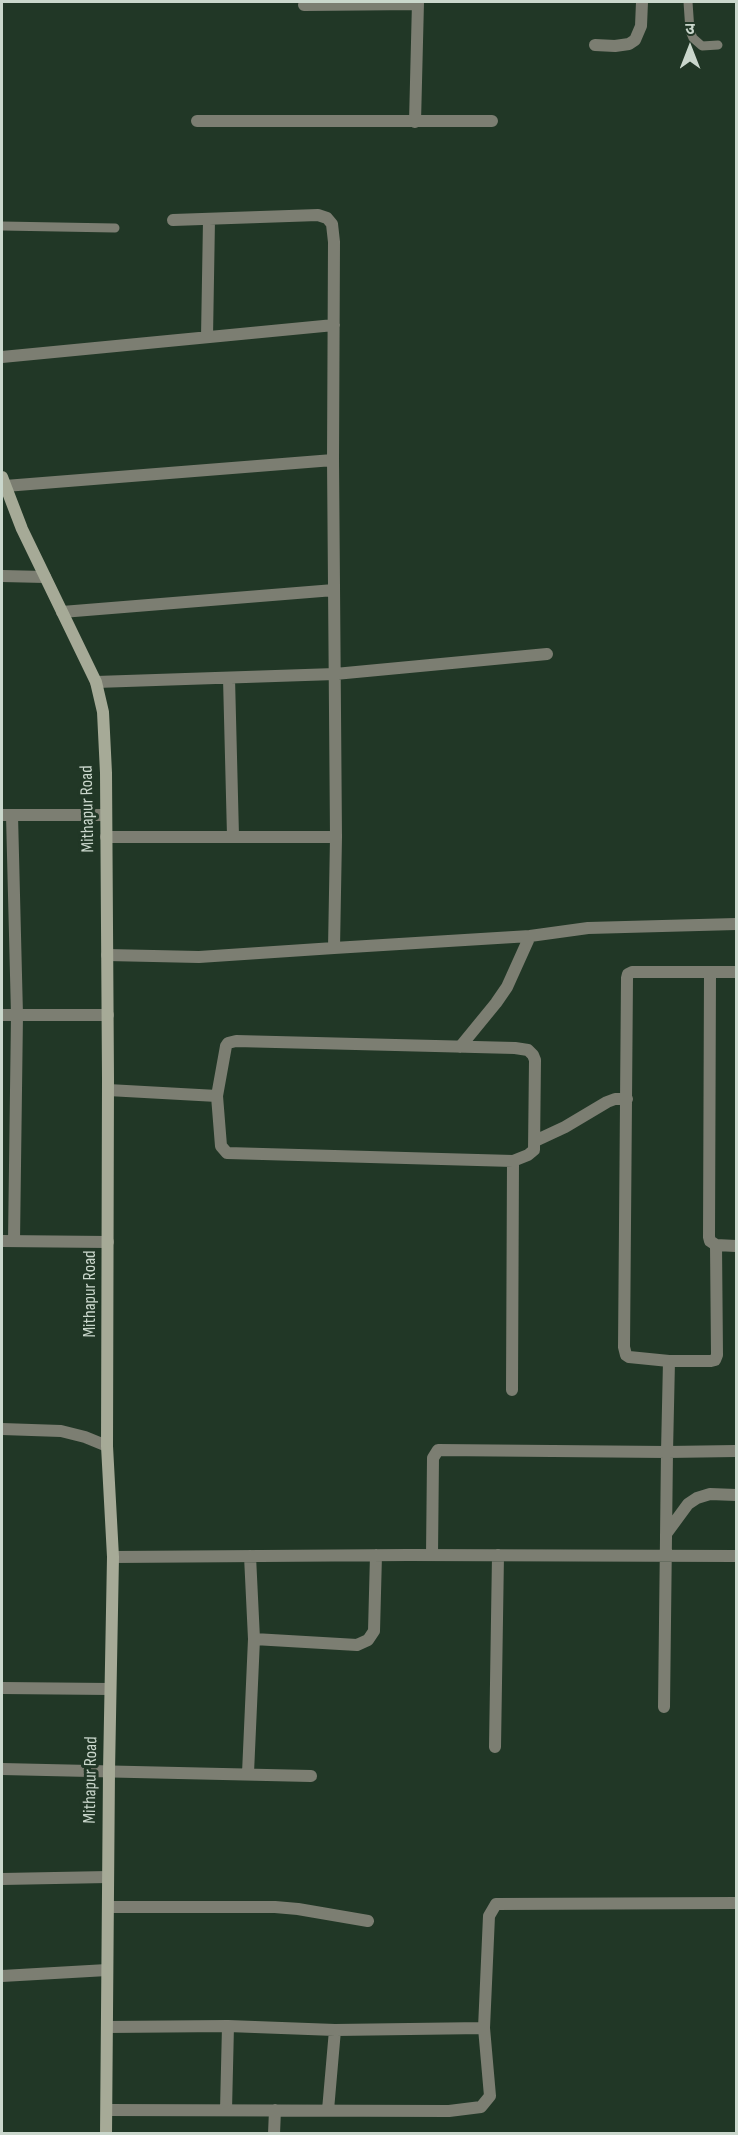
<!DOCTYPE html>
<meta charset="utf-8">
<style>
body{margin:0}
#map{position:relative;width:738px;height:2135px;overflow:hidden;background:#213726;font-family:"Sofia Sans Condensed","Noto Sans Devanagari",sans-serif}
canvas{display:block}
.frame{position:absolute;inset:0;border:3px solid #cad7cc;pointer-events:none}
.north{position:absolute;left:660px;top:18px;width:60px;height:60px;-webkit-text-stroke:4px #213726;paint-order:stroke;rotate:0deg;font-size:16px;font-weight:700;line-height:24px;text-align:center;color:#cad7cc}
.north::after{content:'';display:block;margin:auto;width:21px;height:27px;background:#cad7cc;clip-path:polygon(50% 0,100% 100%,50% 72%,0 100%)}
</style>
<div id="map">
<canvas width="738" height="2135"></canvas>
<div class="frame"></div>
<div class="north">उ</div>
</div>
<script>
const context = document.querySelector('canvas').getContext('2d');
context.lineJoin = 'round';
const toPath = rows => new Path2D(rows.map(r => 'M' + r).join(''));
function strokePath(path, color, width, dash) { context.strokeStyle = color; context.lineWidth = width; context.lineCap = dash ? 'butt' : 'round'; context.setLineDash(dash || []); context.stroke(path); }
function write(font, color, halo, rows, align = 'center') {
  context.font = font + ' "Sofia Sans Condensed",sans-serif'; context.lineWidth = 6; context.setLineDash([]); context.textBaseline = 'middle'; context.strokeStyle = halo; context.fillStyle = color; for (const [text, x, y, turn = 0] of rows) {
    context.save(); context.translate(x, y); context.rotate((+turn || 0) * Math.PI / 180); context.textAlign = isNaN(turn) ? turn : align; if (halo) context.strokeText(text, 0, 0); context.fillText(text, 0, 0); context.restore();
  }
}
strokePath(toPath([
 [688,2,690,31,693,38,702,46,718,45],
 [2,226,115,228]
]), '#7c7e72', 9);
strokePath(toPath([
 [304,5,418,4],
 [595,45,615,46,629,44,635,40,641,26,642,2],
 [197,121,492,121],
 [415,122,418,2],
 [207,337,209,220],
 [2,357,334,325],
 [333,460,336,837,334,948,530,936],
 [5,486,333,460,334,242,332,224,327,218,318,215,173,220],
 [2,576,45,577],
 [62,612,334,590],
 [229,678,233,836],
 [96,682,335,674,547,654],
 [2,815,106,815],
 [12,815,17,1015,14,1241],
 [106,837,336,837],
 [107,955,199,957,334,948],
 [710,972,709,1237,710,1241,716,1245,736,1246],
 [2,1015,108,1015],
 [236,1041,515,1048,528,1050,533,1055,535,1060,534,1150,528,1155,513,1161,227,1153,221,1146,217,1096,226,1046,228,1043,236,1041],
 [460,1047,496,1003,507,987,530,936,588,928,736,924],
 [108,1090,217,1096],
 [535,1141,565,1127,607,1102,615,1099,627,1099],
 [2,1241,108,1242],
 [716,1245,717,1355,715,1360,711,1361,669,1361,629,1357,626,1355,624,1347,627,978,628,974,632,972,736,972],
 [669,1361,667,1452,736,1451],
 [512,1390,513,1161],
 [2,1429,61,1431,85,1437,107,1446],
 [666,1534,688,1504,697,1498,710,1494,736,1495],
 [432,1555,433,1458,438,1450,667,1452,664,1707],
 [113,1557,408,1555,736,1556],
 [254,1639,357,1645,368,1640,374,1631,376,1555],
 [2,1688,110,1689],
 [495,1747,498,1555],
 [2,1769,311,1776],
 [248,1773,254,1639,250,1556],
 [2,1879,108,1877],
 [108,1907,275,1907,298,1909,368,1921],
 [2,1976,107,1970],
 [107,2027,228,2026,335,2030,484,2028],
 [107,2110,449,2111,481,2107,490,2096,484,2028,489,1916,496,1904,736,1903],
 [226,2110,228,2026],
 [328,2110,335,2030],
 [274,2134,275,2110]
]), '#7c7e72', 12);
strokePath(toPath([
 [2,477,22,529,96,682,103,712,106,773,108,1079,107,1446,113,1557,109,1771,106,2134]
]), '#a6aa97', 12);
write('18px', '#cad7cc', '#213726', [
 ["Mithapur Road",88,809,-91],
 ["Mithapur Road",90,1294,-90],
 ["Mithapur Road",91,1780,-89]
]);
</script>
